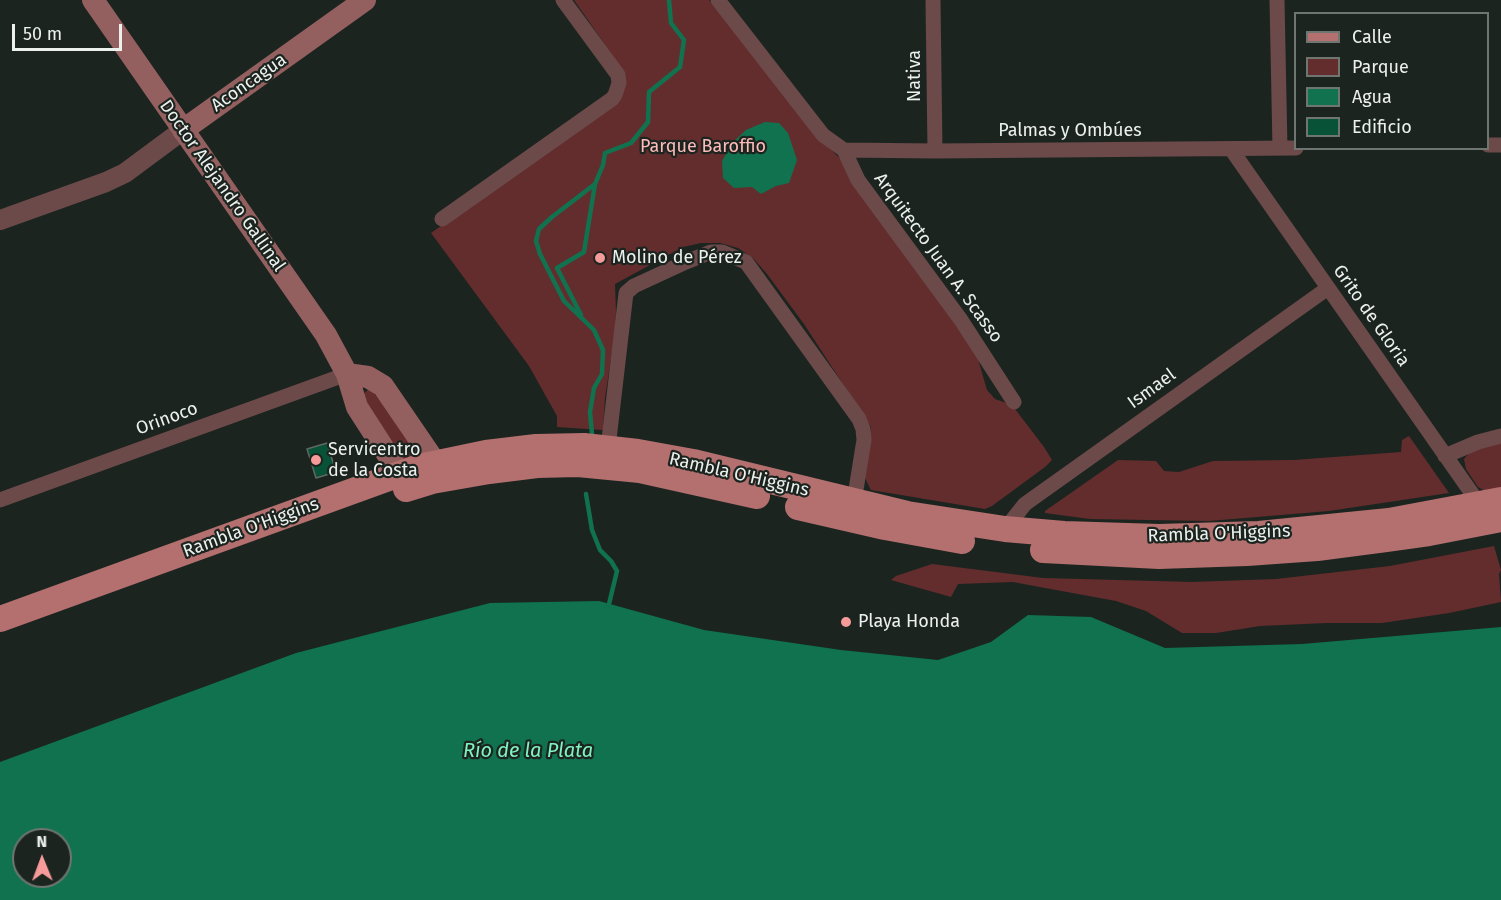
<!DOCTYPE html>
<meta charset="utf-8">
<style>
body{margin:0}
#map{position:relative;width:1501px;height:900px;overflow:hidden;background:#1c2420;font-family:"Fira Sans",sans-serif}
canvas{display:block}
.legend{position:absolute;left:1294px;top:12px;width:195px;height:138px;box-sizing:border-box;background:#1c2420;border:2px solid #6f7672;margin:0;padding:8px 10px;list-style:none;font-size:18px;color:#ecf1ee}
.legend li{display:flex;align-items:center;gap:12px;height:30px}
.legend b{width:30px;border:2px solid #6f7672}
.north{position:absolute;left:12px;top:828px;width:60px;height:60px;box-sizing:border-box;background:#1c2420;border:2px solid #6f7672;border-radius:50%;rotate:359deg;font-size:16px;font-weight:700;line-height:24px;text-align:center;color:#ecf1ee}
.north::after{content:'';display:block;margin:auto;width:21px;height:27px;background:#f59b9a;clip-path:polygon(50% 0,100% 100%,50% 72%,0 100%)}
.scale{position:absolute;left:12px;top:24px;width:110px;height:27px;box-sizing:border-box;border:3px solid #ecf1ee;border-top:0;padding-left:8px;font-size:18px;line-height:21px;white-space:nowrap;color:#ecf1ee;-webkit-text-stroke:4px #1c2420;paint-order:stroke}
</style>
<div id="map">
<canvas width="1501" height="900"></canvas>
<ul class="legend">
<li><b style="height:8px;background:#b4706f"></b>Calle</li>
<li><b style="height:16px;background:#642d2d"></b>Parque</li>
<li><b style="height:16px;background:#10724f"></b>Agua</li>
<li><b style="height:16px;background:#085238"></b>Edificio</li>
</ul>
<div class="north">N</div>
<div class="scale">50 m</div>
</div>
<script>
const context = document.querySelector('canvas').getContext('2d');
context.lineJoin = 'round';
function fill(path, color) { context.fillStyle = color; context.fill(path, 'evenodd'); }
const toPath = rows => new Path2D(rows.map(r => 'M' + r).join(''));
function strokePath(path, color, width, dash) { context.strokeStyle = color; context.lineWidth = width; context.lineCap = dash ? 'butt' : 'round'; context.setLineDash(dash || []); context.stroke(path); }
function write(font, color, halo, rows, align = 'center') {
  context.font = font + ' "Fira Sans",sans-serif'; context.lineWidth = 4.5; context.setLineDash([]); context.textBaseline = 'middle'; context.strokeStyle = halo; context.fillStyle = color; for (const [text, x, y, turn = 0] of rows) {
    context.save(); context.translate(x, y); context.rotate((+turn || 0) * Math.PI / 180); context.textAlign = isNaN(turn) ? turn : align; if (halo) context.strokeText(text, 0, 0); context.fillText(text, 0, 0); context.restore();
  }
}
fill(toPath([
 [574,0,709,0,824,143,849,167,932,287,978,359,987,390,995,399,1012,405,1044,447,1052,460,1045,467,992,506,985,509,871,490,865,478,871,427,804,324,767,274,753,258,738,248,720,243,701,243,683,247,615,284,616,312,615,333,605,398,603,430,557,427,557,416,529,366,431,233,621,98,626,85,624,72],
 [370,388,416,446,417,456,404,461,361,396],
 [1409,436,1449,493,1329,511,1209,521,1090,519,1045,513,1045,511,1118,460,1156,461,1164,471,1179,472,1213,461,1294,460,1401,452,1402,440],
 [1501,443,1501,492,1485,491,1478,487,1466,469,1464,459,1471,451],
 [1494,546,1501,570,1499,574,1501,602,1449,613,1382,623,1326,623,1260,626,1216,633,1182,633,1146,611,1116,601,1029,585,1013,582,958,584,951,597,891,580,896,576,932,564,1043,578,1192,582,1276,579,1390,566]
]), '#642d2d');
fill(toPath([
 [765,122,779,123,788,133,797,160,789,183,776,186,761,194,752,187,734,188,723,178,722,161,732,143,746,130],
 [599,601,704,630,841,650,938,660,991,642,1028,615,1091,617,1165,648,1302,644,1501,627,1501,900,0,900,0,762,296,653,490,603],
 [24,840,60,840,60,876,24,876]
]), '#10724f');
strokePath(toPath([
 [581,315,557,268,584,252,595,184],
 [592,434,590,412,594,388,602,374,603,350,594,330,564,301,540,254,536,241,539,229,552,217,595,184,603,165,605,153,631,143,648,122,649,92,680,67,684,40,671,23,669,0],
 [586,494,592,530,600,550,611,561,617,571,609,604]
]), '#10724f', 4.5);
const building = toPath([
 [327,443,336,472,316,478,307,449,327,443]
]);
fill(building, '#085238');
strokePath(building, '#5f6863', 1.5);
strokePath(toPath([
 [718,0,823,135,844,150,858,180,961,320,1014,402],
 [933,0,935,151],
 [1277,0,1280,148],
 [1488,145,1501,145],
 [1231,149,1480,505],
 [844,150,935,151,1296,148],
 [442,219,612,99,615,95,619,83,618,75,563,0],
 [608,448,626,293,634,286,686,262,711,252,722,252,746,262,859,419,863,429,864,440,854,502],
 [1445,456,1478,442,1501,436],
 [0,500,347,374],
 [1005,529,1025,504,1328,288]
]), '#6b4a49', 15);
strokePath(toPath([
 [0,220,106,182,125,173,183,130]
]), '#6b4a49', 20);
strokePath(toPath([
 [93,0,326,335,347,374,357,407,409,488],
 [183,130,365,0],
 [347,374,368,377,383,386,435,462]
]), '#94605f', 22);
strokePath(toPath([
 [406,489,432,481,489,471,537,465,578,464,640,470,757,496],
 [798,507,885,527,962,541],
 [1043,550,1159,556,1247,553,1317,548,1386,539,1429,533,1501,519],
 [0,619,419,467,486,453,536,447,584,446,638,452,693,462,907,514,1005,529,1064,534,1159,537,1259,534,1389,521,1501,500]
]), '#b4706f', 26);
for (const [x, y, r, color] of [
 [600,258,6,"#f59b9a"],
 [316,460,6,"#f59b9a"],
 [846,622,6,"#f59b9a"]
]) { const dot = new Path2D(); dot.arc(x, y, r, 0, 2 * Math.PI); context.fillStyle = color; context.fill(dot); strokePath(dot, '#1c2420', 2); }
write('18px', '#ecf1ee', '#1c2420', [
 ["Nativa",915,76,-90],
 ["Aconcagua",249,83,-35],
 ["Palmas y Ombúes",1070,131],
 ["Doctor Alejandro Gallinal",222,186,55],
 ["Arquitecto Juan A. Scasso",938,258,54],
 ["Grito de Gloria",1371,316,55],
 ["Ismael",1152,389,-36],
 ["Orinoco",167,419,-20],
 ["Rambla O'Higgins",739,475,13],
 ["Rambla O'Higgins",251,528,-20],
 ["Rambla O'Higgins",1219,534,-2]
]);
write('18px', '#febab8', '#1c2420', [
 ["Parque Baroffio",703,147]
]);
write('18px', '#ecf1ee', '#1c2420', [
 ["Molino de Pérez",612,258],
 ["Servicentro",328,450],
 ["de la Costa",328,471],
 ["Playa Honda",858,622]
], 'left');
write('italic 20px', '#7ff4c0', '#1c2420', [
 ["Río de la Plata",528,751]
]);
</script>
